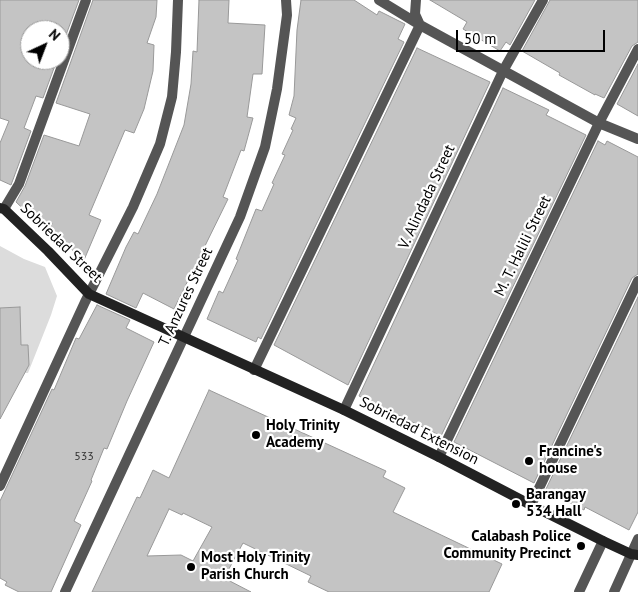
<!DOCTYPE html>
<style>
body{margin:0}
#map{position:relative;width:638px;height:592px;overflow:hidden;background:#fff;font-family:"PT Sans",sans-serif}
canvas{display:block}
.north{position:absolute;left:20px;top:20px;width:50px;height:50px;box-sizing:border-box;background:#fff;border:1px solid #999;border-radius:50%;rotate:43deg;font-size:14px;font-weight:700;line-height:20px;text-align:center;color:#000}
.north::after{content:'';display:block;margin:auto;width:18px;height:22px;background:#000;clip-path:polygon(50% 0,100% 100%,50% 72%,0 100%)}
.scale{position:absolute;left:456px;top:30px;width:149px;height:22px;box-sizing:border-box;border:2px solid #000;border-top:0;padding-left:6px;font-size:15px;line-height:18px;white-space:nowrap;color:#000;-webkit-text-stroke:4px #fff;paint-order:stroke}
</style>
<div id="map">
<canvas width="638" height="592"></canvas>
<div class="north">N</div>
<div class="scale">50 m</div>
</div>
<script>
const context = document.querySelector('canvas').getContext('2d');
context.lineJoin = 'round';
function fill(path, color) { context.fillStyle = color; context.fill(path, 'evenodd'); }
const toPath = rows => new Path2D(rows.map(r => 'M' + r).join(''));
function strokePath(path, color, width, dash) { context.strokeStyle = color; context.lineWidth = width; context.lineCap = dash ? 'butt' : 'round'; context.setLineDash(dash || []); context.stroke(path); }
function write(font, color, halo, rows, align = 'center') {
  context.font = font + ' "PT Sans",sans-serif'; context.lineWidth = 4.5; context.setLineDash([]); context.textBaseline = 'middle'; context.strokeStyle = halo; context.fillStyle = color; for (const [text, x, y, turn = 0] of rows) {
    context.save(); context.translate(x, y); context.rotate((+turn || 0) * Math.PI / 180); context.textAlign = isNaN(turn) ? turn : align; if (halo) context.strokeText(text, 0, 0); context.fillText(text, 0, 0); context.restore();
  }
}
fill(toPath([
 [0,246,24,259,45,267,57,296,51,315,28,373,0,372]
]), '#dcdcdc');
const building = toPath([
 [0,0,79,0,60,51,60,30,30,30,30,60,57,60,43,98,36,96,24,128,31,131,11,185,0,180,0,143,9,121,0,118,0,0],
 [93,0,157,0,156,17,147,43,154,45,153,71,144,109,134,133,125,130,89,215,101,220,84,260,50,231,52,223,33,218,16,202,25,186,44,135,79,146,90,114,56,103,93,0],
 [199,0,229,0,228,23,265,25,262,74,253,74,247,117,253,118,244,151,241,150,223,197,228,199,174,309,143,293,136,308,106,294,126,247,134,232,138,234,157,194,184,125,191,84,193,51,197,52,199,0],
 [301,0,354,0,377,15,379,11,405,24,398,39,404,42,261,339,258,337,256,342,207,319,219,291,223,293,238,260,236,259,256,209,262,211,274,184,272,183,285,155,282,154,293,130,291,129,296,118,289,115,294,96,297,30,301,0],
 [430,0,535,0,510,45,506,42,500,51,463,29,467,22,430,0],
 [550,0,638,0,638,42,632,46,604,98,595,94,595,95,559,75,560,73,522,51,550,0],
 [417,48,490,82,348,385,274,345,417,48],
 [638,64,638,116,617,104,638,64],
 [503,88,549,110,546,115,586,135,441,436,359,396,503,88],
 [598,141,605,145,607,141,638,157,638,274,632,278,534,483,454,442,598,141],
 [638,297,638,512,629,530,585,507,584,510,548,492,549,490,546,489,638,297],
 [97,305,130,320,126,328,154,342,127,401,107,449,104,448,91,480,92,481,74,521,81,525,51,592,19,592,5,585,7,582,0,578,0,501,52,389,54,390,76,338,79,339,97,305],
 [20,307,21,345,28,345,29,365,0,419,0,308,20,307],
 [209,390,386,471,383,477,405,488,393,512,502,564,489,592,329,592,308,582,311,576,243,543,224,578,251,592,92,592,137,497,140,498,153,470,169,478,209,390],
 [169,509,182,515,183,513,212,527,193,561,181,555,147,556,169,509]
]);
fill(building, '#c4c4c4');
strokePath(building, '#999', 1);
strokePath(toPath([
 [379,0,420,25,599,123,638,139],
 [4,209,19,184,86,0],
 [254,370,420,25,415,14,416,0],
 [344,410,503,71,543,0],
 [439,457,599,123,638,49],
 [0,486,85,302,133,207,160,144,172,97,176,52,178,0],
 [531,505,638,281],
 [65,592,240,217,265,147,277,89,287,15,286,0],
 [579,592,603,541],
 [614,592,638,539]
]), '#555', 10);
strokePath(toPath([
 [0,208,4,209,48,251,89,294,344,410,439,457,531,505,603,541,631,554,638,555]
]), '#222', 10);
for (const [x, y, r, color] of [
 [256,435,5,"#000"],
 [529,461,5,"#000"],
 [516,504,5,"#000"],
 [581,546,5,"#000"],
 [191,567,5,"#000"]
]) { const dot = new Path2D(); dot.arc(x, y, r, 0, 2 * Math.PI); context.fillStyle = color; context.fill(dot); strokePath(dot, '#fff', 2); }
write('12px', '#313131', null, [
 ["533",84,457]
]);
write('15px', '#000', '#fff', [
 ["V. Alindada Street",427,197,-65],
 ["Sobriedad Street",61,243,44],
 ["M. T. Halili Street",523,246,-64],
 ["T. Anzures Street",186,297,-65],
 ["Sobriedad Extension",419,431,27]
]);
write('bold 15px', '#000', '#fff', [
 ["Holy Trinity",266,426],
 ["Academy",266,443],
 ["Francine's",539,452],
 ["house",539,469],
 ["Barangay",526,495],
 ["534 Hall",526,512],
 ["Calabash Police",571,537,"right"],
 ["Community Precinct",571,554,"right"],
 ["Most Holy Trinity",201,558],
 ["Parish Church",201,575]
], 'left');
</script>
